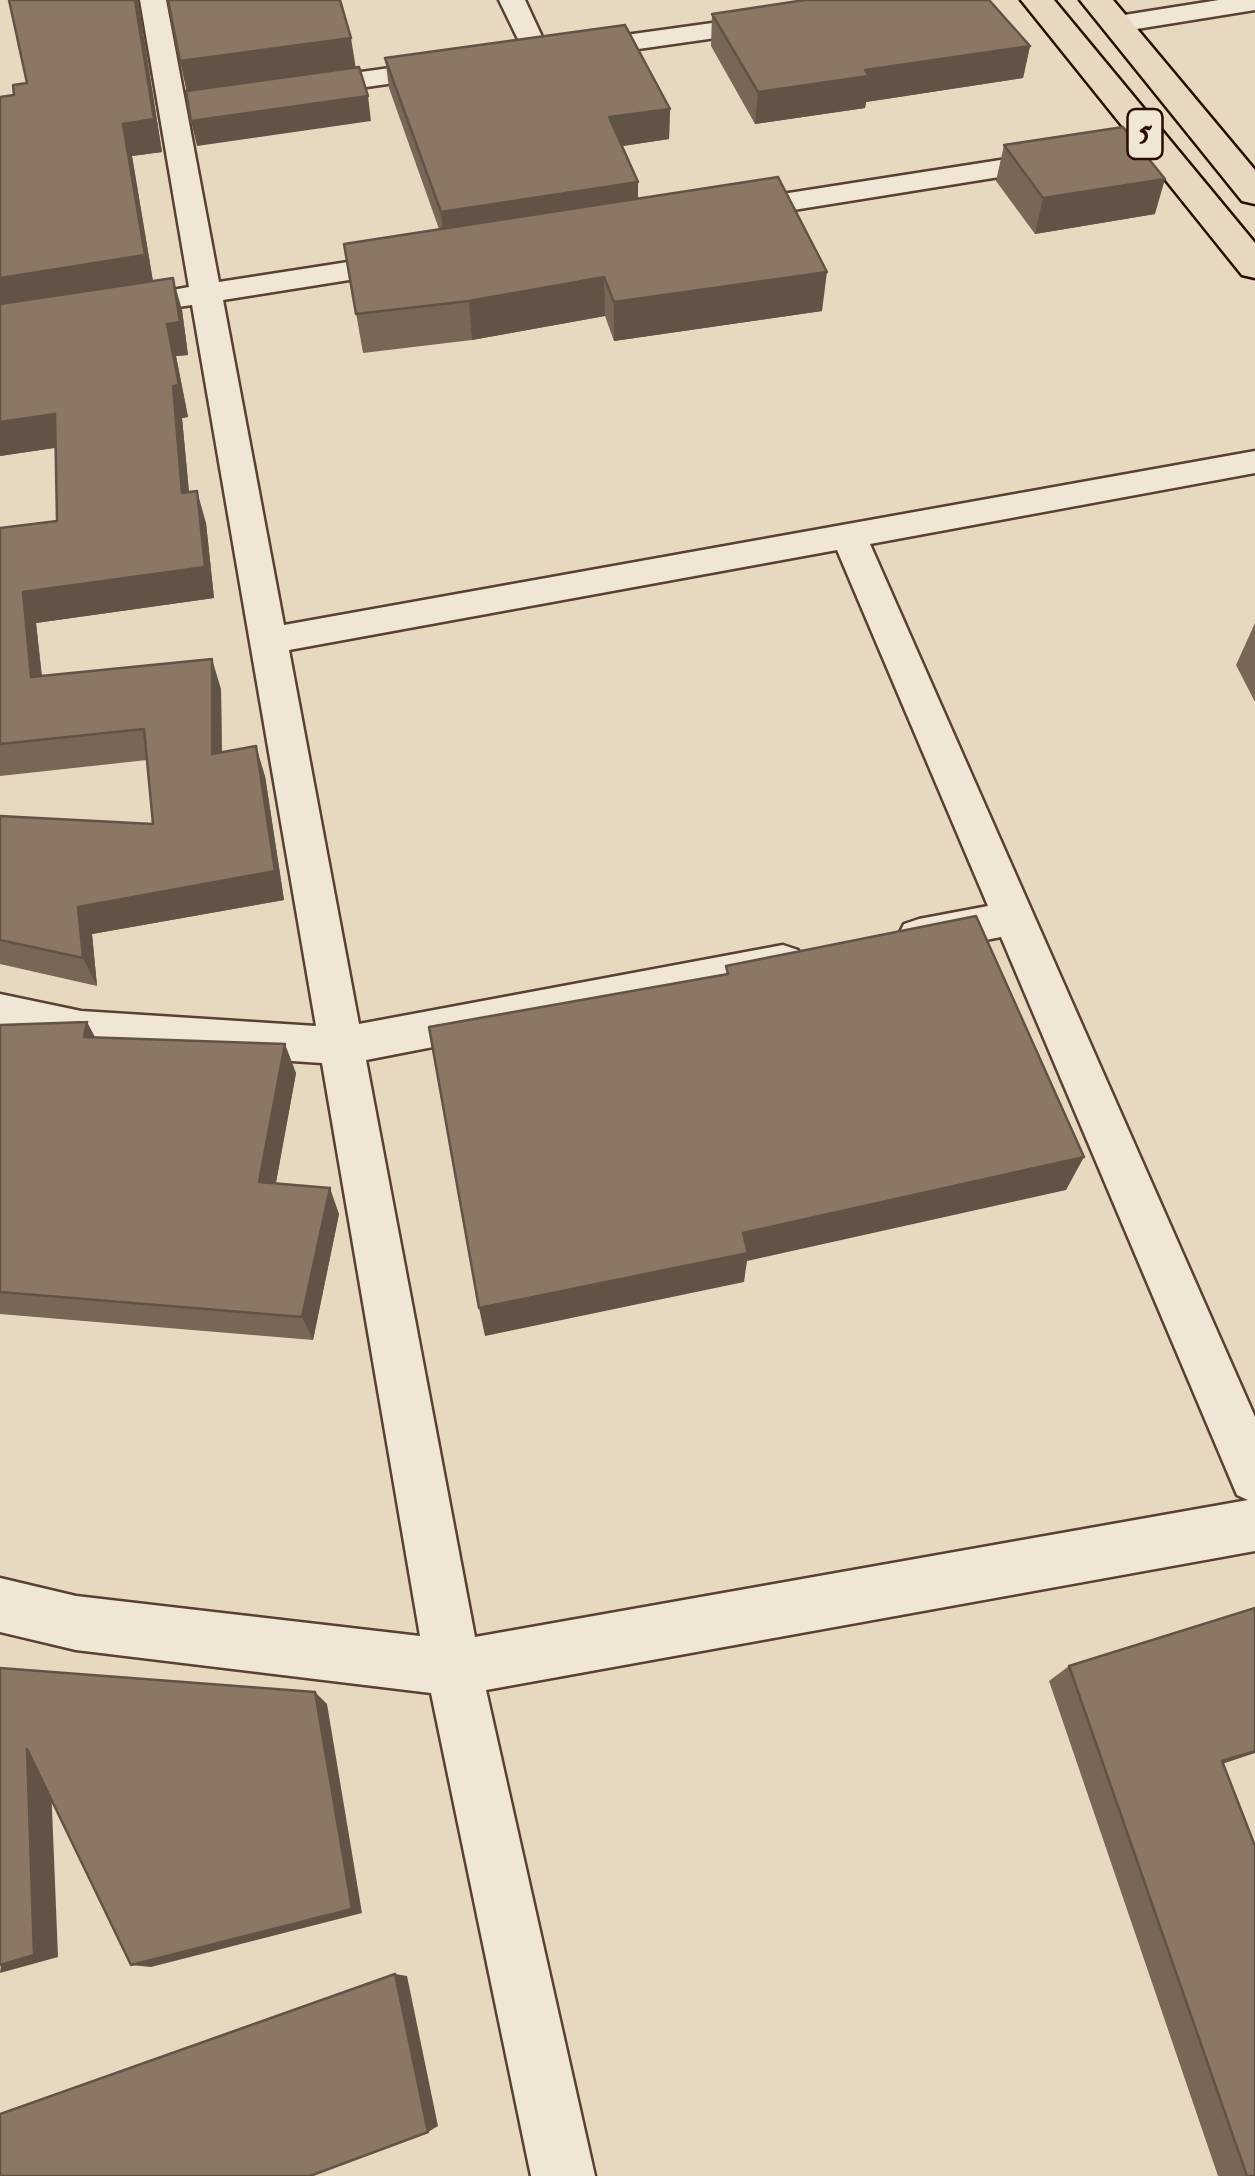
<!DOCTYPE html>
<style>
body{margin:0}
canvas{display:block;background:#e6d9c0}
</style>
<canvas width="1255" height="2176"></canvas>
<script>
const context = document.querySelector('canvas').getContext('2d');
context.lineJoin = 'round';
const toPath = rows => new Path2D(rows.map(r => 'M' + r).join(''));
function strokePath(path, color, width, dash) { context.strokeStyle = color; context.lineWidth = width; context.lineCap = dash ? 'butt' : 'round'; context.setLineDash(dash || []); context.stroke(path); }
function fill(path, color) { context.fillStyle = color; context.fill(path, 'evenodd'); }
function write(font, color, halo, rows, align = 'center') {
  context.font = font + ' "IM FELL Double Pica",serif'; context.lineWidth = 8; context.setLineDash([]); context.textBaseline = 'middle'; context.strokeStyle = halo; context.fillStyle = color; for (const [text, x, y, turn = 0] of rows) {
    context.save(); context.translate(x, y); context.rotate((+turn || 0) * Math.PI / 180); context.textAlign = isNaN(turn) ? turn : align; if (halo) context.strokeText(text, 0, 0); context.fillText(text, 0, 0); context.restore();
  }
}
const street = toPath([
 [140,0,166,0,219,282,406,253,417,256,421,262,417,268,406,271,223,300,284,625,1255,451,1255,473,870,544,1255,1417,1255,1551,486,1690,595,2176,531,2176,431,1693,76,1650,0,1632,0,1578,76,1596,420,1636,322,1063,81,1047,0,1030,0,994,81,1011,316,1026,192,305,178,307,167,305,162,298,167,291,189,287,140,0],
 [837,550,988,906,919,919,904,924,898,936,904,948,919,953,1001,937,1237,1495,1248,1500,475,1637,366,1060,783,979,798,974,804,962,798,950,783,945,359,1024,289,650,837,550],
 [499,0,525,0,551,56,547,62,529,62,499,0],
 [1219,0,1255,0,1255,10,1118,32,1105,24,1118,16,1219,0],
 [770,15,779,17,783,23,779,29,575,58,562,50,575,42,770,15],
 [448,60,461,68,458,74,303,96,289,88,303,80,448,60],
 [1058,151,1068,154,1072,160,1068,166,731,220,721,217,716,211,721,205,731,202,1058,151]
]);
const highway = toPath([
 [1021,0,1054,0,1255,243,1255,278,1242,275,1021,0],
 [1080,0,1113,0,1255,170,1255,204,1242,201,1080,0]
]);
strokePath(street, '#594032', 5);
strokePath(highway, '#2a0d02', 5);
fill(street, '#efe6d6');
fill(highway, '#e6d9c0');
fill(toPath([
 [9,0,138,0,162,152,132,156,153,281,182,310,188,355,176,356,188,417,182,418,189,492,206,523,214,598,36,623,42,676,221,689,222,752,265,776,284,900,92,934,97,986,0,964,0,816,153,824,147,760,0,776,0,528,57,521,55,448,0,456,0,97,14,95,27,83],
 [712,14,1030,46,1023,78,866,102,865,108,755,124,711,46],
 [385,58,670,109,669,139,622,146,638,198,822,311,614,341,605,316,472,340,363,353,344,244,439,229,389,88],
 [1004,145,1155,214,1035,234,996,181],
 [1255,623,1255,702,1236,665],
 [0,1025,95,1037,296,1073,276,1183,339,1214,313,1340,0,1314],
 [1069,1666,1223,1764,1255,2176,1218,2176,1049,1681]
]), '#786657');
fill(toPath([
 [135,0,138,0,162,152,132,156,154,288,0,312,0,278,123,124],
 [351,38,356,69,187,93,180,61],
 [1030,46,1023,78,866,102,865,108,755,124,758,92,865,70],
 [368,96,371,121,197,146,191,121],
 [670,109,669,139,610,148,609,117],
 [1165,179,1155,214,1035,234,1043,198],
 [638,182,638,212,444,242,441,212],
 [827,272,822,311,614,341,614,302],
 [604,277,605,316,472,340,469,301],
 [173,278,182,310,188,355,176,356,188,417,182,418,192,525,182,493,167,324],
 [55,414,66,446,0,456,0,422],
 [197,491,206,523,214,598,36,623,45,708,31,677,23,592],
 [212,659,221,689,222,784,212,754],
 [256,746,265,776,284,900,92,934,97,986,83,958,78,907],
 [87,1022,103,1052,84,1037],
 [285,1044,296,1073,271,1209,259,1182],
 [1084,1157,1066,1190,747,1261,744,1282,485,1336,479,1308,743,1233],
 [330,1188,339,1214,313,1340,302,1317],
 [315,1692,327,1704,362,1913,151,1967,131,1965],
 [27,1749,50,1759,58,1957,0,1973],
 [1255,1751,1255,1753,1195,1773,1222,1761],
 [395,1974,407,1976,438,2126,428,2132]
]), '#625347');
const building = toPath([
 [9,0,135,0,154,119,123,124,145,255,0,278,0,97,14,95,13,85,27,83,9,0],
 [168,0,340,0,351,38,180,61,168,0],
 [805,0,989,0,1030,46,865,70,869,76,758,92,712,14,805,0],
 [625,25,670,109,609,117,638,182,441,212,385,58,625,25],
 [359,67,368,96,191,121,186,91,359,67],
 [1123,127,1165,179,1043,198,1004,145,1123,127],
 [778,177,827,272,614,302,604,277,469,301,356,314,344,244,778,177],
 [173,278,180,322,167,324,179,385,173,386,182,493,197,491,205,567,23,592,31,677,212,659,212,754,256,746,275,871,78,907,83,958,0,940,0,816,153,824,144,729,0,744,0,528,57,521,55,414,0,422,0,304,173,278],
 [976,916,1084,1157,743,1233,748,1253,479,1308,429,1027,728,974,726,966,976,916],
 [87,1022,84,1037,285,1044,259,1182,330,1188,302,1317,0,1292,0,1025,87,1022],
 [1255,1608,1255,1751,1222,1761,1255,1846,1255,2176,1247,2176,1069,1666,1255,1608],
 [0,1668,315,1692,352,1909,131,1965,27,1749,34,1955,0,1965,0,1668],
 [395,1974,428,2132,310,2176,0,2176,0,2114,395,1974]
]);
fill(building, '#8c7765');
strokePath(building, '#625347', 2.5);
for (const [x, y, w] of [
 [1145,134,35]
]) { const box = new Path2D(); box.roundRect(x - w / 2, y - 25, w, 50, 8); context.fillStyle = '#efe6d6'; context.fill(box); strokePath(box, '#2a0d02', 2.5); }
write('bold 30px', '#2a0d02', null, [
 ["5",1145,134]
]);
</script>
